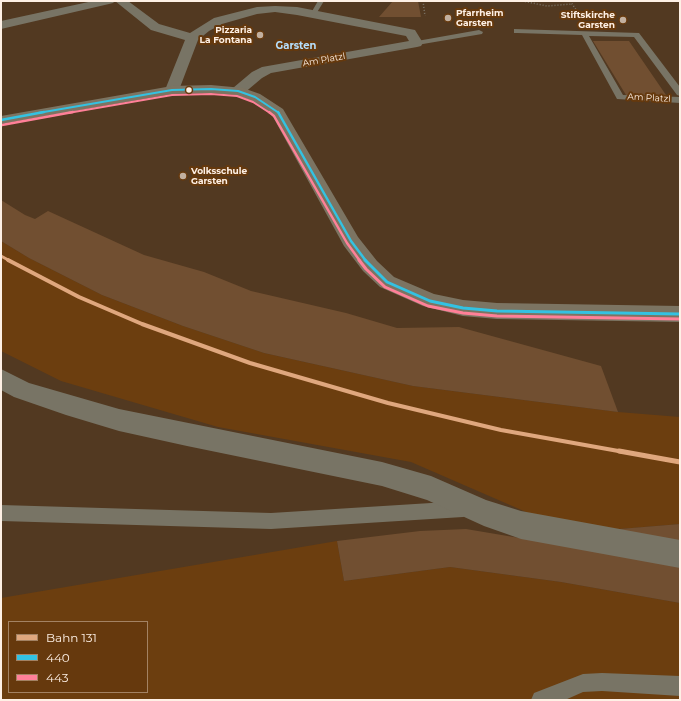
<!DOCTYPE html>
<style>
body{margin:0}
#map{position:relative;width:681px;height:701px;overflow:hidden;background:#523921;font-family:Montserrat,sans-serif}
canvas{display:block}
.frame{position:absolute;inset:0;border:2px solid #fef0e5;pointer-events:none}
.legend{position:absolute;left:8px;top:621px;width:140px;height:72px;box-sizing:border-box;background:#66390d;border:1px solid #a38263;margin:0;padding:5px 7px;list-style:none;font-size:12px;color:#fef0e5}
.legend li{display:flex;align-items:center;gap:8px;height:20px}
.legend b{width:20px;border:1px solid #a38263}
</style>
<div id="map">
<canvas width="681" height="701"></canvas>
<div class="frame"></div>
<ul class="legend">
<li><b style="height:5px;background:#dfa77e"></b>Bahn 131</li>
<li><b style="height:5px;background:#33c2e2"></b>440</li>
<li><b style="height:5px;background:#ff8098"></b>443</li>
</ul>
</div>
<script>
const context = document.querySelector('canvas').getContext('2d');
context.lineJoin = 'round';
function fill(path, color) { context.fillStyle = color; context.fill(path, 'evenodd'); }
const toPath = rows => new Path2D(rows.map(r => 'M' + r).join(''));
function strokePath(path, color, width, dash) { context.strokeStyle = color; context.lineWidth = width; context.lineCap = dash ? 'butt' : 'round'; context.setLineDash(dash || []); context.stroke(path); }
function write(font, color, halo, rows, align = 'center') {
  context.font = font + ' Montserrat,sans-serif'; context.lineWidth = 4; context.setLineDash([]); context.textBaseline = 'middle'; context.strokeStyle = halo; context.fillStyle = color; for (const [text, x, y, turn = 0] of rows) {
    context.save(); context.translate(x, y); context.rotate((+turn || 0) * Math.PI / 180); context.textAlign = isNaN(turn) ? turn : align; if (halo) context.strokeText(text, 0, 0); context.fillText(text, 0, 0); context.restore();
  }
}
fill(toPath([
 [1,241,29,258,102,295,183,326,264,353,413,386,618,412,680,417,680,524,607,530,533,515,411,462,218,427,61,381,1,351],
 [337,541,344,581,450,567,561,582,680,603,680,700,1,700,1,598],
 [9,622,147,622,147,692,9,692]
]), '#6c3e0f');
fill(toPath([
 [393,1,418,1,421,17,379,17],
 [593,41,629,41,666,95,626,95],
 [1,200,25,215,35,219,48,211,144,255,204,272,251,291,346,313,397,328,459,327,601,366,618,412,413,386,264,353,183,326,102,295,29,258,1,241],
 [680,524,680,541,607,530],
 [466,529,680,565,680,603,561,582,450,567,344,581,337,541,420,531]
]), '#714f31');
strokePath(toPath([
 [423,1,425,16],
 [522,1,547,6,572,4],
 [570,1,577,11]
]), '#7c7568', 1.5, [1, 2]);
fill(toPath([
 [318,1,324,1,316,14,312,14,311,13,318,1],
 [514,29,639,33,680,87,680,96,677,95,634,37,589,36,623,95,680,97,680,103,617,99,582,35,517,33,514,33,514,29],
 [479,30,483,32,482,34,417,45,413,43,417,41,479,30],
 [463,501,469,503,471,509,469,515,463,517,271,529,1,521,1,505,271,513,463,501],
 [602,673,680,676,680,696,602,691,583,692,565,700,531,700,534,693,583,674,602,673]
]), '#787465');
fill(toPath([
 [93,1,115,1,113,3,109,4,1,29,1,21,93,1],
 [115,1,128,1,159,24,190,33,214,18,257,7,275,6,297,7,415,30,423,43,421,46,417,47,271,73,262,78,243,94,238,95,233,94,231,91,233,88,252,72,262,67,409,41,406,36,297,15,275,12,257,14,222,24,209,31,198,40,179,90,177,93,172,94,167,93,165,90,185,40,151,30,115,1],
 [1,369,29,383,119,409,382,462,431,476,486,500,521,511,680,540,680,568,521,539,484,526,427,500,382,486,187,446,119,431,66,415,14,397,1,390,1,369]
]), '#787465');
fill(toPath([
 [211,85,243,88,260,94,283,109,358,237,377,261,394,277,434,294,463,300,497,303,680,306,680,322,497,319,463,316,423,306,380,287,363,271,344,246,272,115,250,100,236,95,211,93,172,94,1,124,1,116,172,86,211,85]
]), '#7c7462');
strokePath(toPath([
 [38,113,172,90,211,89,238,91,255,97,279,113]
]), '#33c2e2', 2);
strokePath(toPath([
 [278,112,351,241,366,261],
 [1,120,44,112]
]), '#33c2e2', 2.5);
strokePath(toPath([
 [365,260,387,282,430,301,463,308,497,311,680,314]
]), '#33c2e2', 3);
strokePath(toPath([
 [68,113,172,95,211,94,237,96,253,102,270,113]
]), '#ff8098', 2);
strokePath(toPath([
 [269,112,274,116,347,243,360,261],
 [2,125,73,112]
]), '#ff8098', 2.5);
strokePath(toPath([
 [359,260,366,269,385,287,428,306,463,313,497,316,680,319]
]), '#ff8098', 3);
strokePath(toPath([
 [1,256,10,261]
]), '#dfa77e', 3);
strokePath(toPath([
 [8,260,79,297,142,324,250,363,388,403,501,430,624,452]
]), '#dfa77e', 4);
strokePath(toPath([
 [619,451,680,462]
]), '#dfa77e', 5);
for (const [x, y, r, color] of [
 [448,18,4,"#c2b0a0"],
 [623,20,4,"#c2b0a0"],
 [260,35,4,"#c2b0a0"],
 [189,90,3.5,"#fef0e5"],
 [183,176,4,"#c2b0a0"]
]) { const dot = new Path2D(); dot.arc(x, y, r, 0, 2 * Math.PI); context.fillStyle = color; context.fill(dot); strokePath(dot, '#66390d', 1.5); }
write('bold 9px', '#fef0e5', '#66390d', [
 ["Pfarrheim",456,13],
 ["Garsten",456,23],
 ["Stiftskirche",615,15,"right"],
 ["Garsten",615,25,"right"],
 ["Pizzaria",252,30,"right"],
 ["La Fontana",252,40,"right"],
 ["Volksschule",191,171],
 ["Garsten",191,181]
], 'left');
write('9px', '#fef0e5', '#66390d', [
 ["Am Platzl",324,60,-10],
 ["Am Platzl",649,98,3]
]);
write('bold 10px', '#b5defc', '#66390d', [
 ["Garsten",296,46]
]);
</script>
